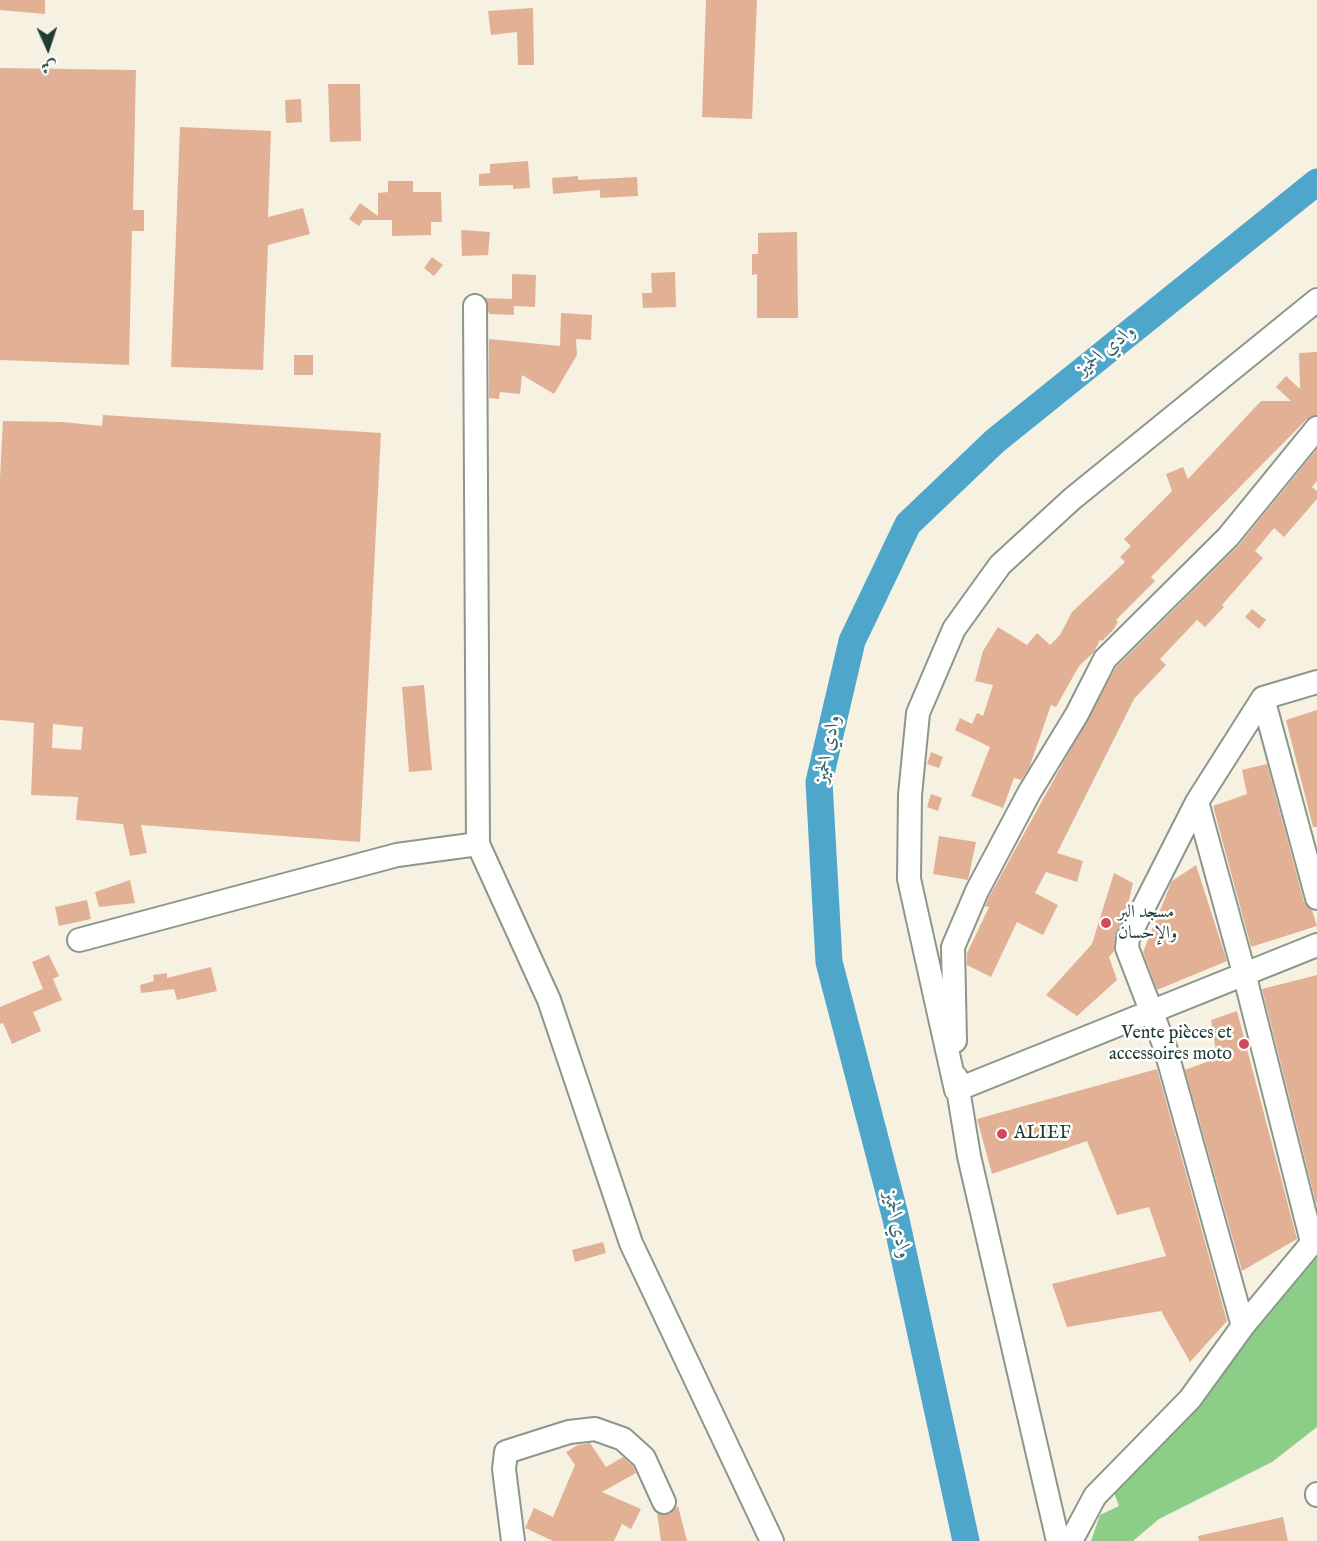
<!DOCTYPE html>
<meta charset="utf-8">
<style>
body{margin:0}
#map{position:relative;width:1317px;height:1541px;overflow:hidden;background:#f7f1e2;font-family:"IM FELL English",Amiri,serif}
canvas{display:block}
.north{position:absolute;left:18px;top:18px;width:60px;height:60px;-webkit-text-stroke:4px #fff;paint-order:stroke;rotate:177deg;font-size:16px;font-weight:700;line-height:24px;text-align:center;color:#1f3d34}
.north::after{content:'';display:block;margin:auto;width:21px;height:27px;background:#1f3d34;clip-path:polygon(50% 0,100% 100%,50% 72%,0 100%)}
</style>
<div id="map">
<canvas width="1317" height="1541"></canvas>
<div class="north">ش</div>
</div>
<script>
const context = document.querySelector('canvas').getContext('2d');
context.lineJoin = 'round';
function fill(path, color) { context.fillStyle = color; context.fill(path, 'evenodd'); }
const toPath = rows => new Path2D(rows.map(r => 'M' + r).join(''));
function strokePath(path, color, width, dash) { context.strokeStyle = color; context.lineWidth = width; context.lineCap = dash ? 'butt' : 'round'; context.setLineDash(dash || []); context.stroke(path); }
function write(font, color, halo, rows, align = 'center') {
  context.font = font + ' "IM FELL English",Amiri,serif'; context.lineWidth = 5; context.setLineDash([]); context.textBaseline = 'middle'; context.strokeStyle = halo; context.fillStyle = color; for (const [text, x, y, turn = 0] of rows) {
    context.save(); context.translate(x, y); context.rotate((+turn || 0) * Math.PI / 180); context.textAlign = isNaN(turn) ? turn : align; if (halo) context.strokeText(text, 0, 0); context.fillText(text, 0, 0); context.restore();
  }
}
fill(toPath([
 [1317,1252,1317,1427,1272,1462,1159,1519,1133,1541,1091,1541,1100,1515,1119,1506,1113,1490]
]), '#8cce87');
strokePath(toPath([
 [966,1541,895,1215,829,962,819,782,852,641,908,524,995,441,1317,182]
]), '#4ea7cb', 27);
fill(toPath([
 [0,0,45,0,45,14,0,10],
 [706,0,757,0,752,119,702,117],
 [533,8,534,65,518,65,517,32,491,35,488,11],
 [0,68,136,70,133,210,144,210,144,231,132,231,129,365,0,360],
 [328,84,360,84,361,141,330,142],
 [301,99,302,122,286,123,285,100],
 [180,127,271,131,268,217,303,208,310,234,268,245,263,370,171,367],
 [528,161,530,188,513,189,513,185,479,186,479,174,490,173,490,164],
 [578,176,578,180,637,177,638,196,600,198,600,190,553,194,552,178],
 [388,181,413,181,413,192,441,192,442,222,431,222,431,235,392,236,392,220,363,220,359,226,349,219,360,203,378,216,378,193,388,192],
 [461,230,490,232,488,255,462,256],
 [797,232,798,318,757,318,757,274,752,275,752,254,758,254,758,233],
 [432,257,443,265,434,276,424,268],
 [675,272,676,307,643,308,642,293,652,293,651,273],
 [512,274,536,275,535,307,514,306,514,315,489,314,485,298,512,299],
 [561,313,592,315,591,340,576,339,577,355,554,394,522,375,520,394,500,392,499,399,489,398,489,339,560,346],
 [1317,352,1317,415,1307,419,1151,577,1155,581,1116,620,1118,622,1114,629,1102,641,1100,640,1094,652,1079,666,1056,707,1051,705,1029,768,1021,780,1014,778,1003,808,971,796,990,747,955,730,960,718,972,724,977,713,983,716,993,685,975,681,983,651,998,627,1027,645,1037,633,1050,645,1060,635,1072,612,1125,562,1120,557,1131,546,1124,539,1172,491,1166,474,1183,467,1188,479,1261,401,1291,401,1276,387,1286,376,1300,389,1299,353],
 [294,355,313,355,313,375,294,375],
 [103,415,381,433,360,842,141,825,147,853,130,856,123,824,76,820,78,797,31,795,34,723,0,720,0,478,3,421,63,422,102,426],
 [53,724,83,727,81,750,52,748],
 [1317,449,1317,481,1312,487,1317,491,1317,499,1284,537,1274,528,1255,551,1263,558,1222,605,1224,607,1205,627,1197,620,1160,659,1166,665,1134,699,1057,853,1083,861,1077,882,1046,872,1035,893,1058,905,1043,935,1017,922,991,977,967,965,967,953,989,907,985,906,989,897,1116,667,1238,546],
 [1252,609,1266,620,1259,629,1245,617],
 [424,685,432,770,409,772,402,687],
 [1317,710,1317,827,1313,827,1286,720],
 [931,752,943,757,939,768,927,764],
 [1267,764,1304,902,1312,910,1317,926,1251,947,1213,806,1247,794,1242,770],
 [931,794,942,798,938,811,927,807],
 [939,836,976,842,968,880,933,874],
 [1196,865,1227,961,1157,990,1143,952,1172,881],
 [1114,873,1133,883,1126,913,1115,936,1114,951,1109,957,1117,980,1077,1016,1046,995,1092,944],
 [130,880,135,903,99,907,95,892],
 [87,900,91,919,59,926,55,907],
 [49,955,59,976,53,979,62,1000,33,1012,41,1031,12,1044,3,1023,0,1024,0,1007,43,989,32,962],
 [211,967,217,991,177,1000,174,989,141,993,140,985,154,981,153,975,167,973,167,978],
 [1317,975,1317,1203,1316,1203,1262,989],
 [1237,1011,1297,1239,1242,1271,1185,1070,1217,1058,1211,1020],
 [1157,1069,1227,1321,1190,1362,1161,1311,1067,1327,1052,1284,1166,1256,1149,1207,1117,1215,1087,1141,992,1174,977,1119],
 [603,1242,606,1253,575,1262,572,1250],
 [590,1443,606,1467,623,1457,633,1466,636,1473,602,1492,641,1509,631,1529,622,1524,614,1541,553,1541,525,1528,534,1508,553,1517,575,1465,566,1452,578,1445],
 [678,1506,687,1541,661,1541,657,1513,669,1514],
 [1283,1517,1288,1541,1199,1541,1198,1536]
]), '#e2b195');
const minor = toPath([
 [1317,300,1072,499,1000,565,954,629,918,713,910,795,909,879,956,1090,1317,945],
 [475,306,478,844,549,1000,631,1243,772,1541],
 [1263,698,1317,898],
 [1197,802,1244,973,1312,1242],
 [79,940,397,855,478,844],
 [955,1041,953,947,977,891,1029,793,1077,714,1105,659,1228,537,1317,428],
 [956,1077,969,1156,1058,1541],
 [1243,1326,1165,1047,1127,948,1128,938,1197,802,1263,698,1317,682],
 [1317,1494,1317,1495],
 [513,1541,504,1469,506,1452,569,1432,595,1429,623,1439,644,1458,664,1502],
 [1071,1541,1095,1496,1190,1399,1243,1326,1317,1237]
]);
strokePath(minor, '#8b978b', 26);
strokePath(minor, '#fff', 22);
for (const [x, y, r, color] of [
 [1106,923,6,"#d1495b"],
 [1244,1044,6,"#d1495b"],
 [1002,1134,6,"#d1495b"]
]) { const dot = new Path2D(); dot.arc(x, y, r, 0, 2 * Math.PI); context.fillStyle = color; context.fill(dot); strokePath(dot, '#fff', 2); }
write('18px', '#1f3d34', '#fff', [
 ["مسجد البر",1118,913],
 ["والإحسان",1118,934],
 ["Vente pièces et",1232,1034,"right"],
 ["accessoires moto",1232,1055,"right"],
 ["ALIEF",1014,1134]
], 'left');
write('italic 20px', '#2f6269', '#fff', [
 ["وادي الحميز",1107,351,-39],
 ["وادي الحميز",829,749,-79],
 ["وادي الحميز",896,1225,77]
]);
</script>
